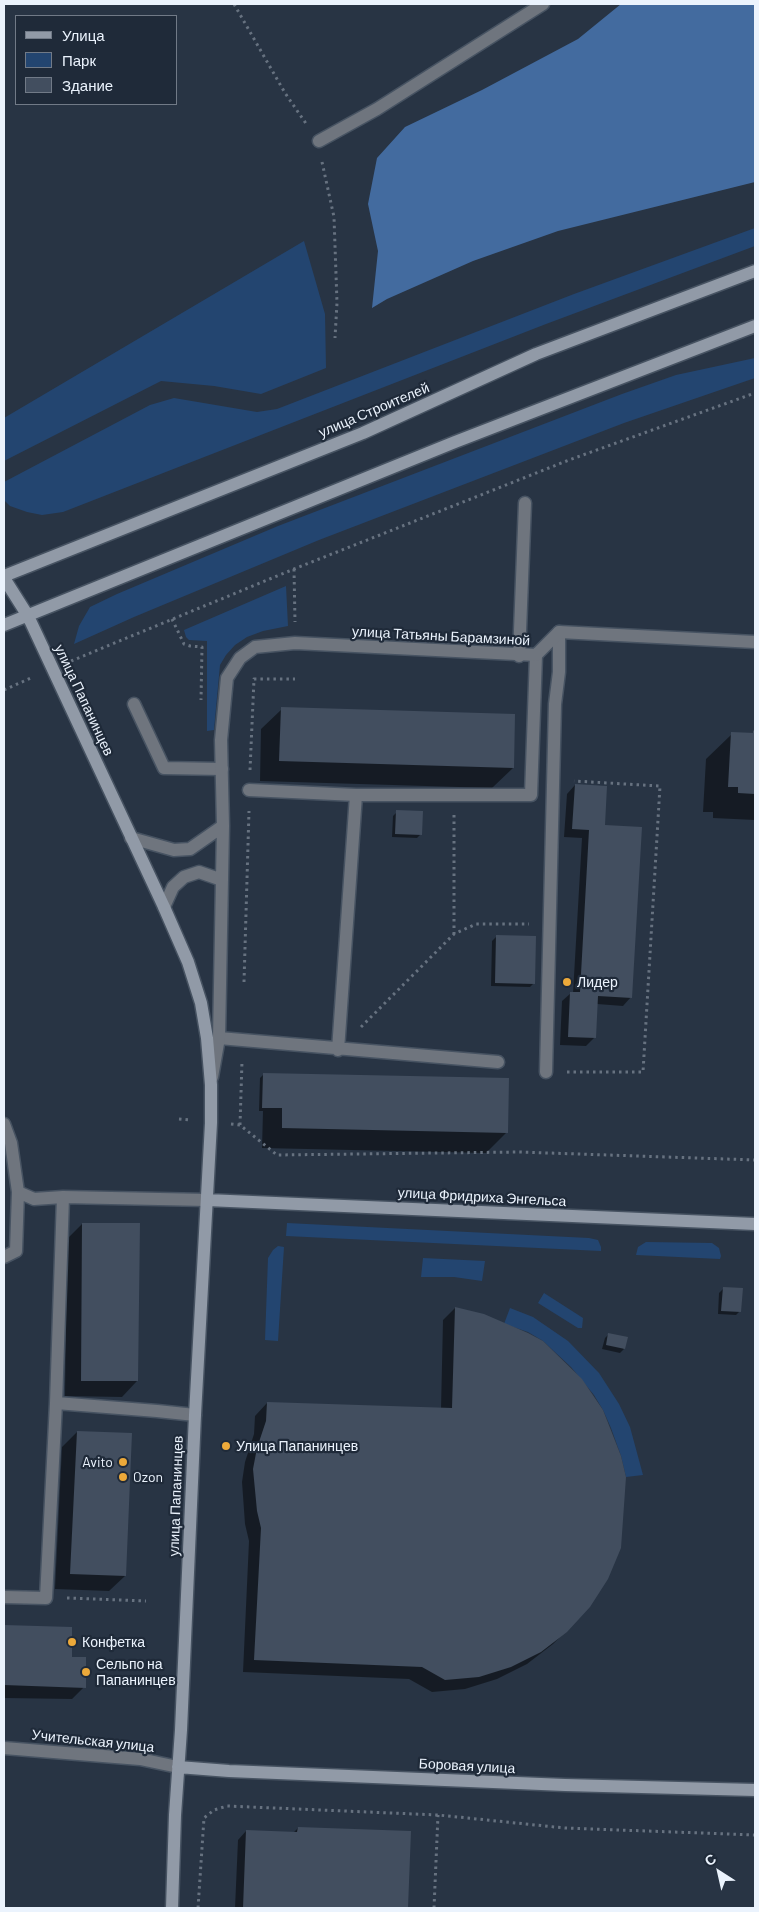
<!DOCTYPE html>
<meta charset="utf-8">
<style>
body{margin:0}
#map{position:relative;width:759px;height:1912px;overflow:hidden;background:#283444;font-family:Barlow,sans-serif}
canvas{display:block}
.frame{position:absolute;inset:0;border:5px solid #ebf3fd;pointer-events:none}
.legend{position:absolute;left:15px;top:15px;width:162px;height:90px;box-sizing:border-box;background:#1f2a39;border:1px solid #717a87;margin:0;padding:6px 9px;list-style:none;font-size:15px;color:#ebf3fd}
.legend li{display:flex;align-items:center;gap:10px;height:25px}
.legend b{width:25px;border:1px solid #717a87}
.north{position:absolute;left:694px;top:1847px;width:50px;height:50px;-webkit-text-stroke:4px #1f2a39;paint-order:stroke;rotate:325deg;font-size:14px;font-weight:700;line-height:20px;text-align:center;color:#ebf3fd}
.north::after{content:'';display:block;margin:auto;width:18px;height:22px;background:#ebf3fd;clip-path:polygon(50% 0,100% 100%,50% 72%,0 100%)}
</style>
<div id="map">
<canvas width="759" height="1912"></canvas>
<div class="frame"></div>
<ul class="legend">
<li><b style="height:6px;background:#919aa7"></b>Улица</li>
<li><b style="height:14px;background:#234570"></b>Парк</li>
<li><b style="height:14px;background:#424e5f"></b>Здание</li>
</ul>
<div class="north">С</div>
</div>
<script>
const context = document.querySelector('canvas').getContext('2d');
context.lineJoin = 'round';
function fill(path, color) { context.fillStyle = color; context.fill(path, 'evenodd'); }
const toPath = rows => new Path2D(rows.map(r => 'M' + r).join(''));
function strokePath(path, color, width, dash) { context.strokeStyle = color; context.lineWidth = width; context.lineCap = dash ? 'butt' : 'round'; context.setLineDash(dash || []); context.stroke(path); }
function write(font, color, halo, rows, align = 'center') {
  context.font = font + ' Barlow,sans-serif'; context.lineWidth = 4.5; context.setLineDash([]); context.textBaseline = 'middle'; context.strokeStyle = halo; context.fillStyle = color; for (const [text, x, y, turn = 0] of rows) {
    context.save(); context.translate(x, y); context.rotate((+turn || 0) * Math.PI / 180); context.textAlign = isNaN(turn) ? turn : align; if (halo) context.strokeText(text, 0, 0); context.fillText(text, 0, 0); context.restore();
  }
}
fill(toPath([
 [755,228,755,246,546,324,63,512,42,515,27,512,10,506,4,500,4,482,150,405,174,398,257,412,277,409,574,294],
 [304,241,325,314,326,368,261,394,214,386,161,381,4,461,4,418],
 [755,358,755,378,624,423,319,540,134,617,74,644,79,626,90,607,117,594,278,526,622,394,676,375],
 [286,586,288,626,263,631,247,637,235,645,226,655,220,665,214,730,207,731,207,641,189,640,186,637,184,630],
 [287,1223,589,1238,598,1240,601,1247,601,1251,286,1236],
 [646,1242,712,1243,719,1248,721,1256,720,1259,636,1255,638,1247],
 [278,1246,284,1247,278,1341,265,1340,268,1258,273,1250],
 [423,1258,485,1261,482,1281,454,1277,421,1277],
 [544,1293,583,1318,582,1328,578,1328,538,1303],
 [510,1308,533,1317,568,1341,599,1373,619,1404,630,1427,643,1475,626,1477,621,1456,611,1428,603,1410,594,1395,571,1367,543,1341,528,1332,504,1324]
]), '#234570');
fill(toPath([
 [621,4,755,4,755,182,558,231,473,261,387,299,372,308,378,251,368,204,377,158,405,127,482,90,578,39]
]), '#436b9f');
fill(toPath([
 [282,709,513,768,492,788,260,781,261,729],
 [732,734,755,735,755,820,713,818,713,812,703,812,706,759],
 [575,785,604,826,631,997,623,1006,597,1004,594,1038,586,1046,560,1045,562,1001,571,993,573,993,582,838,564,837,567,794],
 [397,812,421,834,417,838,392,837,393,816],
 [496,937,534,983,530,987,491,986,492,941],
 [264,1074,506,1133,486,1153,262,1148,263,1111,259,1111,260,1078],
 [82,1224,137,1381,122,1397,65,1396,67,1239],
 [723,1289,740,1311,736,1315,718,1314,719,1293],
 [455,1308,566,1631,553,1644,527,1664,497,1679,465,1689,432,1692,409,1679,243,1672,249,1541,245,1524,242,1482,245,1462,254,1434,255,1416,267,1403,441,1409,443,1320],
 [609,1334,624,1349,620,1353,602,1349,605,1338],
 [77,1432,125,1576,109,1591,55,1589,62,1447],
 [4,1626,71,1628,70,1658,84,1687,72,1699,4,1698],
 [298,1828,410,1832,407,1908,235,1908,238,1840,246,1831,293,1833]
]), '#0007');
fill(toPath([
 [281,707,515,714,514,768,279,761],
 [731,732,755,733,755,794,738,793,738,787,728,787],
 [575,784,607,786,605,825,642,827,632,998,598,996,596,1038,568,1037,570,992,580,992,589,830,572,829],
 [396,810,423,811,422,835,395,834],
 [496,935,536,936,535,984,495,983],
 [263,1073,509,1078,508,1133,282,1128,282,1108,262,1108],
 [82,1223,140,1223,138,1381,81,1381],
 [723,1287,743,1288,741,1312,721,1311],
 [455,1307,484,1314,528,1333,543,1341,582,1379,603,1410,621,1456,626,1477,621,1548,608,1579,590,1607,567,1632,541,1652,511,1667,479,1677,445,1680,422,1667,254,1660,261,1528,257,1511,253,1469,257,1448,266,1421,267,1402,452,1408],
 [608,1333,628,1337,625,1349,606,1345],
 [77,1431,132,1433,126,1576,70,1574],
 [4,1625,72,1627,72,1657,86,1657,86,1688,4,1685],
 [298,1827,411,1831,408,1908,243,1908,246,1830,297,1832]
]), '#424e5f');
const lane = toPath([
 [519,656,525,503],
 [134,704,164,768,222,769],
 [249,790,356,795,531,795,536,655],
 [219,1038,498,1062],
 [338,1050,356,795],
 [546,1072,555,704,559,672,559,632],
 [4,1124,11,1143,18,1192,34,1199,63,1197,56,1403,46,1598,4,1597],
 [63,1197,207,1200],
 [4,1257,16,1251,18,1192],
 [56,1403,157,1411,195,1415]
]);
const street = toPath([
 [319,141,377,109,543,4],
 [131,838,174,850,190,849,223,826],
 [164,907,173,887,184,877,199,872,222,880],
 [212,1077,219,1038,223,826,221,740,227,678,240,658,255,647,295,643,536,655,559,632,755,642],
 [4,1748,140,1759,178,1767]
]);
const secondary = toPath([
 [4,576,363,433,536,354,755,271],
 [4,578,28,616,164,907,188,962,201,1003,207,1038,211,1085,211,1123,195,1415,181,1730,175,1815,172,1908],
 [4,625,455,442,755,326],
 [207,1200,755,1224],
 [178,1767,229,1771,565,1785,755,1790]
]);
strokePath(lane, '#475362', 15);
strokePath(street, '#475362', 15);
strokePath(secondary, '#475362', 15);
strokePath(toPath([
 [234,4,285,93,307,125],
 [322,162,334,217,337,303,335,338],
 [294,569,295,622],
 [172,619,184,644,190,646,202,647,201,700],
 [71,661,294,569,569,460,755,393],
 [4,690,33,677],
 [755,733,755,728],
 [250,770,254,679,295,679],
 [454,815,454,934],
 [244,982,249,811],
 [361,1027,454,934,476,924,529,924],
 [567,1072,643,1072,660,786,574,781],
 [179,1119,190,1120],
 [231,1124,240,1125,277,1155,519,1152,755,1160],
 [240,1125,242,1061],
 [67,1598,146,1601],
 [198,1908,204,1818,214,1810,227,1806,438,1815,565,1828,755,1835],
 [434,1908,438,1815]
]), '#677280', 3, [2.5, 4]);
strokePath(lane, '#6f757e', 12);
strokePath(street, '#6f757e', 12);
strokePath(secondary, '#919aa7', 12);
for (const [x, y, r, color] of [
 [567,982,5,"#eca93a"],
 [226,1446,5,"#eca93a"],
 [123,1462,5,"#eca93a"],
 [123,1477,5,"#eca93a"],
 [72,1642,5,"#eca93a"],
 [86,1672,5,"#eca93a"]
]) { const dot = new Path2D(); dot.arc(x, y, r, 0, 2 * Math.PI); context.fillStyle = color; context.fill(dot); strokePath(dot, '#1f2a39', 2); }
write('14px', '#ebf3fd', '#1f2a39', [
 ["улица Строителей",374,410,-23],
 ["улица Татьяны Барамзиной",441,636,3],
 ["улица Папанинцев",84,700,65],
 ["улица Фридриха Энгельса",482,1197,3],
 ["улица Папанинцев",176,1496,-88],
 ["Учительская улица",93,1741,6],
 ["Боровая улица",467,1766,3]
]);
write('14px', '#ebf3fd', '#1f2a39', [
 ["Лидер",577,982],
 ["Улица Папанинцев",236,1446],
 ["Avito",113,1462,"right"],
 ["Ozon",133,1477],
 ["Конфетка",82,1642],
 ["Сельпо на",96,1664],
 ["Папанинцев",96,1680]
], 'left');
</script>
